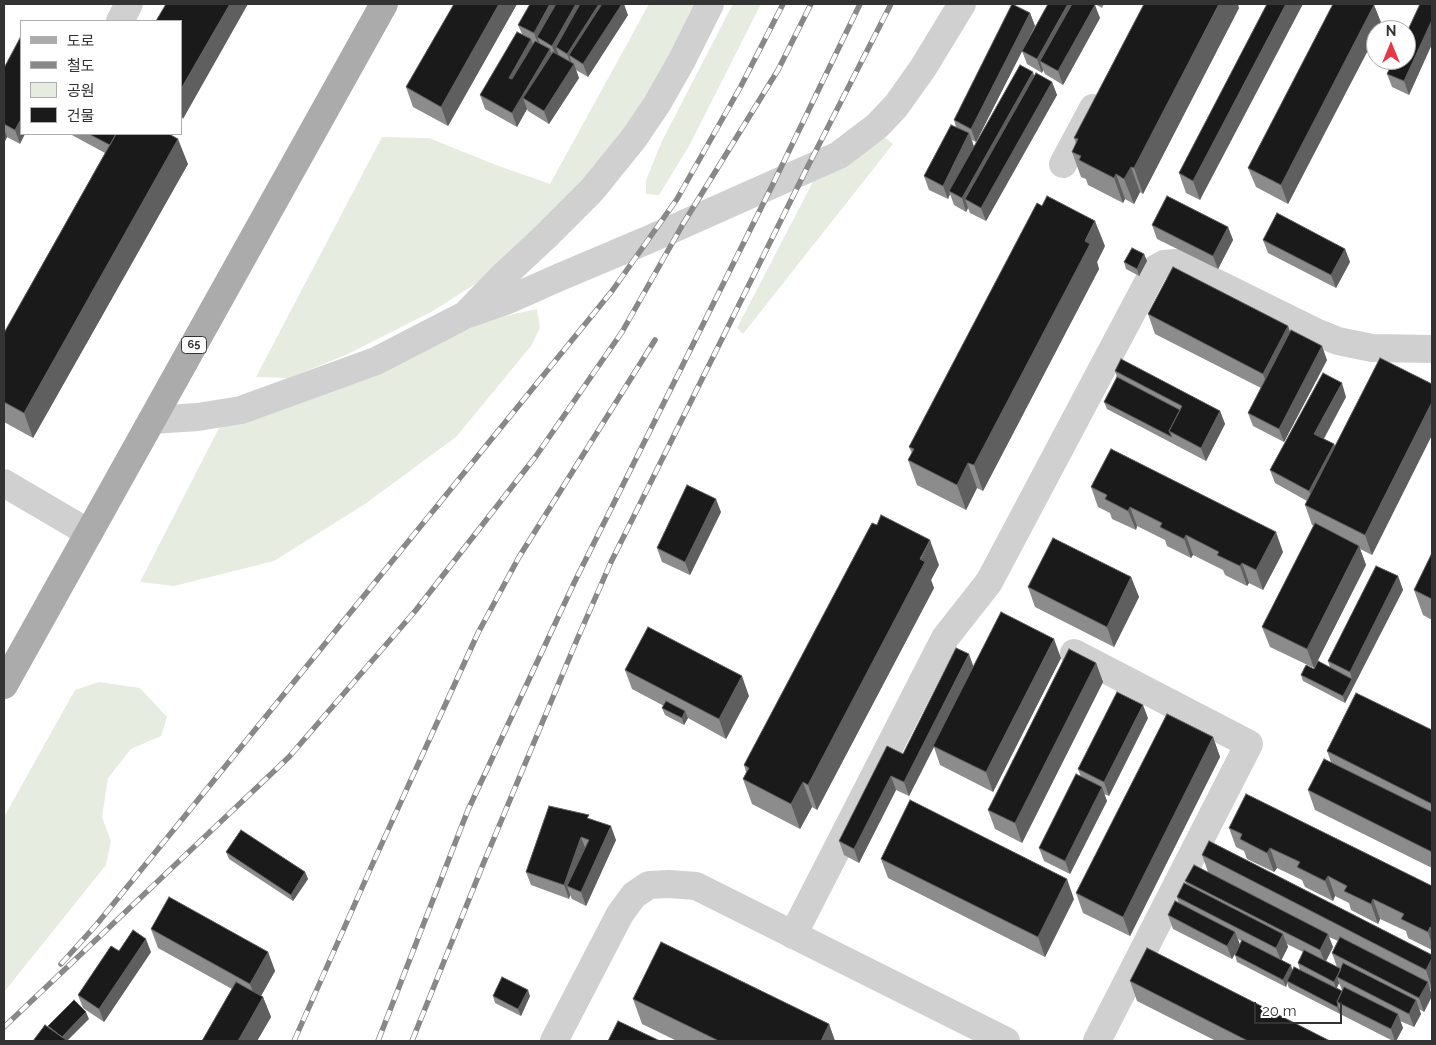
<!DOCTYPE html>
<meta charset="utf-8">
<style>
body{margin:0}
#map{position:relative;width:1436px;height:1045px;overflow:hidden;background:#fff;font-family:Raleway,"Noto Sans KR",sans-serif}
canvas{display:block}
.frame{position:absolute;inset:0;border:5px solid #333;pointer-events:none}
.legend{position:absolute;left:20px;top:20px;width:162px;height:115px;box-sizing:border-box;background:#fff;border:1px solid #adadad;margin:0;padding:6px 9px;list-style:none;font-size:15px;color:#333}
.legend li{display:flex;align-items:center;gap:10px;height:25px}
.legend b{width:25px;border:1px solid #adadad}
.north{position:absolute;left:1366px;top:20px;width:50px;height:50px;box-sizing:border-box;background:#fff;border:1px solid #adadad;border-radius:50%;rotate:0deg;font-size:14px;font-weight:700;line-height:20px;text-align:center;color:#333}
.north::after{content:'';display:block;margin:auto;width:18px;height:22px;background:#e63946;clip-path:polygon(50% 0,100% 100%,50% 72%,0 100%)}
.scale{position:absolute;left:1254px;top:1002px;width:88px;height:22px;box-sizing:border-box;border:2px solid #333;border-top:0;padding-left:6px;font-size:15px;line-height:18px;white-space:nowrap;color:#333;-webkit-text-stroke:4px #fff;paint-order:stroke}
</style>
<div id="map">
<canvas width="1436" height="1045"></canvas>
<div class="frame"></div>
<ul class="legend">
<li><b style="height:6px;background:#ababab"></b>도로</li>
<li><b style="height:6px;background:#888"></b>철도</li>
<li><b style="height:14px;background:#e6ecdf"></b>공원</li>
<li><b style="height:14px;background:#1a1a1a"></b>건물</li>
</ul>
<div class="north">N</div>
<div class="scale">20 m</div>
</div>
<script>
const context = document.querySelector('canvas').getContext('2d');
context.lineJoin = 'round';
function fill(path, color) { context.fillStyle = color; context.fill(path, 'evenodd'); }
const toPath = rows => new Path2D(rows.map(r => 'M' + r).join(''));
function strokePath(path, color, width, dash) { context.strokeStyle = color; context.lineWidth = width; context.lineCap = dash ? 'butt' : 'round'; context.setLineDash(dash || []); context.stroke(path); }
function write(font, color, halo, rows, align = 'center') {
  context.font = font + ' Raleway,sans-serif'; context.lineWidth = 5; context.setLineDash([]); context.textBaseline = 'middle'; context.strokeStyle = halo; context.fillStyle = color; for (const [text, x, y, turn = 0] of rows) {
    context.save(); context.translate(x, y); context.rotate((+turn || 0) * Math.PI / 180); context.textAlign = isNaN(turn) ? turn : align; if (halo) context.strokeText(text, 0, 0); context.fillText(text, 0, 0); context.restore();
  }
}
fill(toPath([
 [649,4,698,4,644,106,588,182,489,275,433,311,348,354,289,378,256,377,382,137,429,138,496,165,550,184],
 [733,4,761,4,689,146,659,195,646,194,646,180,662,141],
 [883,136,893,144,743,334,737,328,817,174],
 [537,309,540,328,531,346,456,437,365,504,274,561,174,586,140,582,219,428,246,417,383,368,491,319],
 [99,682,140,688,167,717,161,736,131,749,108,778,102,817,111,841,106,865,4,992,4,817,75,690]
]), '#e6ecdf');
strokePath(toPath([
 [120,21,129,4],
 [1063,164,1093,108],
 [469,311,501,278,546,236,592,190,634,138,657,104,682,60,710,4],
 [152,420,198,417,241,410,376,361,465,315,508,300,560,277,650,239,839,155,877,126,896,106,923,68,962,4],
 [4,483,89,533],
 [1074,653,1249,744,1097,1041],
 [793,935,945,638,989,582,1155,269,1164,264,1176,263,1318,333,1338,341,1372,348,1432,349],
 [554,1041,620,914,634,895,649,885,669,884,696,886,1006,1041]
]), '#d0d0d0', 28);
strokePath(toPath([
 [4,685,384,4]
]), '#ababab', 28);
const rail = toPath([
 [61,964,97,924,612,291,677,199,741,86,783,4],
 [4,1027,289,757,416,610,536,456,622,332,683,224,778,70,811,4],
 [294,1041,373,863,478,633,519,557,655,340],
 [378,1041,468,810,575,581,773,184,860,4],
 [412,1041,484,862,576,642,611,562,807,168,891,4]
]);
strokePath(rail, '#888', 5.5);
strokePath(rail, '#fff', 4, [11]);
fill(toPath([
 [454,4,517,4,448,126,413,107,406,87],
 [1095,4,1104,4,1102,8],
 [1267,4,1200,200,1186,193,1179,173],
 [1432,4,1432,44,1409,95,1392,87,1387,74],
 [1374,5,1382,25,1379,30,1376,30,1288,204,1256,187,1248,168],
 [1239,8,1143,194,1140,192,1134,204,1125,199,1123,203,1088,185,1086,179,1081,177,1072,152,1076,143,1074,138],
 [1030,13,1035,26,1025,45,1100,18,1063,85,1045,74,1043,70,1042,73,1027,64,1022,51,976,142,972,140,974,147,969,156,1034,76,1052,82,1057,95,986,221,970,213,968,208,966,212,954,205,950,194,948,199,929,190,924,176,956,127,954,120],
 [628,15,588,77,576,70,579,78,549,124,528,111,527,109,517,127,485,109,480,95,522,34,518,25],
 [4,68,20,144,7,137,4,143],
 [70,134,169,134,188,164,33,438,4,422,4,333,105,153],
 [1152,225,1228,227,1233,240,1218,269,1157,239],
 [1263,240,1345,249,1350,262,1336,288,1268,253],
 [1105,246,1097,262,1099,269,983,491,977,488,966,510,917,485,908,460,912,453,909,447],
 [1144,254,1147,261,1139,276,1126,269,1124,262],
 [1148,314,1288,326,1290,332,1327,360,1284,442,1253,426,1248,413,1261,388,1155,334],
 [1115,371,1220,411,1225,424,1206,461,1107,409,1104,402,1117,377],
 [1432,384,1432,435,1372,555,1360,549,1366,565,1314,668,1270,647,1262,627,1314,526,1312,525,1305,505,1307,501,1275,483,1270,470,1346,397,1324,439,1334,444,1335,446],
 [1091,487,1283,552,1263,590,1249,583,1247,586,1225,575,1223,570,1193,555,1191,558,1167,546,1165,540,1137,526,1136,530,1112,519,1110,513,1098,507],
 [721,512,690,575,662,562,657,548],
 [1432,553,1432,620,1423,615,1414,590],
 [939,565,931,580,934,588,817,810,812,807,800,829,752,804,743,779,746,772,744,765],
 [1398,576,1403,590,1345,703,1303,681,1301,675,1330,667,1328,661],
 [1131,577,1139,597,1114,647,1035,607,1028,587],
 [1061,658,993,792,940,765,934,747,909,796,896,790,859,863,844,855,839,841,903,754,973,667],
 [1096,663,1103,682,1022,843,995,829,988,810],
 [625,670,749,696,726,739,688,718,684,725,665,715,662,708,664,706,632,689],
 [1148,718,1109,796,1104,794,1107,801,1070,874,1044,861,1039,848,1081,777,1078,769],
 [1432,730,1432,868,1315,810,1308,790,1331,762,1327,751],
 [1213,737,1220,757,1130,936,1083,913,1076,893],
 [590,819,616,840,586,906,572,899,570,895,569,899,531,885,526,872],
 [1229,828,1432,886,1432,950,1408,938,1406,931,1380,919,1378,924,1351,910,1349,903,1335,896,1333,901,1305,887,1302,880,1277,868,1274,872,1247,859,1244,851,1236,847],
 [226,852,305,872,308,879,293,901,229,859],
 [1202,855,1432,955,1432,990,1430,989,1432,996,1424,1012,1419,1009,1421,1014,1414,1027,1400,1021,1403,1028,1396,1041,1393,1041,1342,1015,1341,1012,1340,1014,1289,988,1287,983,1286,987,1237,962,1235,955,1235,954,1232,959,1173,929,1168,915,1179,903,1177,897,1187,885,1185,881,1208,872],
 [1329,937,1338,941,1332,953,1337,967,1326,961,1333,947],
 [1238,939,1241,941,1240,945],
 [1287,944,1303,952,1298,963,1300,970,1292,970,1281,960,1288,947],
 [1339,983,1342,990,1343,991,1342,991,1337,988],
 [881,859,1074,899,1045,957,888,878],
 [151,929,268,952,275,971,261,996,263,997,271,1017,257,1041,202,1041,232,989,158,948],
 [119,951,151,952,104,1022,83,1008,78,995],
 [1130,981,1330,1041,1216,1041,1137,1001],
 [493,996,530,996,521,1016,495,1003],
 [633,999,829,1024,835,1041,677,1041,642,1024]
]), '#8c8c8c');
fill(toPath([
 [230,4,248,4,183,119,181,115,181,89],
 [499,4,517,4,448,126,441,107],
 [550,4,563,4,537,37,540,44,539,46,534,33],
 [576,4,589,4,556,47,559,56,557,59,552,46],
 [599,4,612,4,569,55,573,66,572,67,567,54],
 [622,4,624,4,628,15,588,77,583,64],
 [1068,4,1080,4,1040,61,1043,70,1042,73,1037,59],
 [1219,4,1238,4,1239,8,1143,194,1134,168],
 [1286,4,1303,4,1200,200,1193,181],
 [1095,5,1100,18,1063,85,1058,71],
 [1374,5,1382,25,1379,30,1376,30,1376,35,1288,204,1281,185],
 [1030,13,1035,26,976,142,971,129],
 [1432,20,1432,44,1409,95,1404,81],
 [531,39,536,53,514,91,509,78],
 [550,49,555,63,523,98,527,109,517,127,512,113],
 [574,64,579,78,549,124,544,111],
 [1033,72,1037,85,965,199,968,208,966,212,962,198],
 [1052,82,1057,95,986,221,981,208],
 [21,119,21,134,25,134,20,144,15,130],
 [4,128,7,137,4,143],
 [969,133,974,147,951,192,949,191,950,194,948,199,943,186],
 [178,139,188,164,33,438,24,413],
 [1131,167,1140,192,1134,204,1124,179],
 [1116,174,1125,199,1123,203,1114,178],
 [1095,221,1105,246,1097,262,1099,269,983,491,974,465],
 [1228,227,1233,240,1218,269,1213,256],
 [1345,249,1350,262,1336,288,1331,275],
 [1144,254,1147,261,1139,276,1137,269],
 [1288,326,1295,346,1270,393,1263,374],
 [1322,346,1327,360,1284,442,1279,429],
 [1342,383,1346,397,1319,447,1314,434],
 [1432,402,1432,435,1372,555,1365,535],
 [1220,411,1225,424,1206,461,1201,448],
 [1334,444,1339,458,1314,504,1309,491],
 [968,463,977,488,966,510,957,485],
 [716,499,721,512,690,575,685,562],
 [1130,507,1137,526,1136,530,1128,511],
 [1276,532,1283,552,1263,590,1256,570],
 [1186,535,1193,555,1191,558,1184,539],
 [930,540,939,565,931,580,934,588,817,810,808,785],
 [1359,546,1366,565,1314,668,1307,649],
 [1242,563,1249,583,1247,586,1240,566],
 [1398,576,1403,590,1345,703,1343,696,1352,679,1350,672],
 [1131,577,1139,597,1114,647,1107,627],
 [1054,639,1061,658,993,792,986,772],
 [969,654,974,668,909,796,904,782],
 [1096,663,1103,682,1022,843,1015,823],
 [742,676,749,696,726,739,719,719],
 [1143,705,1148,718,1109,796,1104,782],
 [685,711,688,718,684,725,682,718],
 [1213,737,1220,757,1130,936,1123,917],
 [891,776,896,790,859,863,854,849],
 [803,782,812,807,800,829,791,804],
 [1102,787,1107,801,1070,874,1065,861],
 [611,826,616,840,586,906,581,892],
 [581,837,586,850,567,886,570,895,569,899,564,885],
 [1270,848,1277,868,1274,872,1267,853],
 [305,872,308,879,293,901,291,895],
 [1328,876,1335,896,1333,901,1325,881],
 [1067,879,1074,899,1045,957,1038,937],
 [1373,899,1380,919,1378,924,1371,904],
 [1430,927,1432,933,1432,944,1428,932],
 [1235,932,1240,945,1232,959,1227,946],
 [1283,934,1288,947,1281,961,1276,948],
 [1328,934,1333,947,1325,963,1320,950],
 [146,939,151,952,104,1022,99,1009],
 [268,952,275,971,257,1003,250,984],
 [1432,958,1432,988,1426,970],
 [1291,965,1293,972,1287,981,1287,983,1286,987,1283,980],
 [1341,969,1337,977,1339,983,1336,989,1334,982],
 [1428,982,1432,996,1424,1012,1419,998],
 [528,990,530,996,521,1016,518,1009],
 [263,997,271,1017,257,1041,238,1041],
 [1416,1000,1421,1014,1414,1027,1409,1014],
 [1338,1005,1341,1012,1340,1014,1337,1007],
 [86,1012,89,1019,67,1041,62,1041,61,1038],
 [1398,1014,1403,1028,1396,1041,1395,1041,1391,1029],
 [829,1024,835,1041,821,1041]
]), '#5f5f5f');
const building = toPath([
 [166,4,230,4,181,89,181,21,156,21,166,4],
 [454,4,499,4,441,107,406,87,454,4],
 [530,4,550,4,534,33,518,25,530,4],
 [556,4,576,4,552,46,537,37,556,4],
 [580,4,599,4,567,54,556,47,580,4],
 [602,4,622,4,583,64,569,55,602,4],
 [1012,4,1030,13,971,129,954,120,1012,4],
 [1048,4,1068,4,1037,59,1022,51,1048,4],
 [1072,4,1093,4,1095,5,1058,71,1040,61,1072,4],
 [1144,4,1219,4,1134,168,1131,167,1124,179,1116,174,1114,178,1079,160,1081,156,1072,152,1078,139,1074,138,1144,4],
 [1267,4,1286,4,1193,181,1179,173,1267,4],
 [1333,4,1372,4,1374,5,1281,185,1248,168,1333,4],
 [1420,4,1432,4,1432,20,1404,81,1387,74,1394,60,1406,60,1406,34,1420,4],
 [517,32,531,39,509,78,512,79,535,41,550,49,512,113,480,95,517,32],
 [20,38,21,39,21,119,15,130,4,124,4,68,20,38],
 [553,52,574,64,544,111,523,98,553,52],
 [1020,65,1033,72,962,198,949,191,1020,65],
 [1036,73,1052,82,981,208,965,199,1036,73],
 [951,125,969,133,943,186,924,176,951,125],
 [89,134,116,134,110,145,89,134],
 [116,134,169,134,178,139,24,413,4,402,4,333,116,134],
 [1047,196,1095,221,1085,241,1090,244,974,465,968,463,957,485,908,460,914,449,909,447,1037,203,1042,206,1047,196],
 [1167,196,1228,227,1213,256,1152,225,1167,196],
 [1277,213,1345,249,1331,275,1263,240,1277,213],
 [1132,248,1144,254,1137,269,1124,262,1132,248],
 [1173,267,1288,326,1263,374,1148,314,1173,267],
 [1291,330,1322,346,1279,429,1248,413,1291,330],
 [1380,358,1432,384,1432,402,1365,535,1305,505,1380,358],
 [1121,359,1220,411,1201,448,1169,431,1182,406,1115,371,1121,359],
 [1323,373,1342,383,1314,434,1334,444,1309,491,1270,470,1323,373],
 [1117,377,1180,410,1169,431,1172,437,1104,402,1117,377],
 [1111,449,1276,532,1256,570,1242,563,1240,566,1217,555,1219,552,1186,535,1184,539,1160,527,1162,523,1130,507,1128,511,1105,499,1107,495,1091,487,1111,449],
 [687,485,716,499,685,562,657,548,687,485],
 [881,515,930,540,920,559,925,562,808,785,803,782,791,804,743,779,749,768,744,765,872,523,877,525,881,515],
 [1315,523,1359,546,1307,649,1262,627,1315,523],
 [1053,538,1131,577,1107,627,1028,587,1053,538],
 [1432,553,1432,599,1414,590,1432,553],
 [1376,566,1398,576,1350,672,1328,661,1376,566],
 [1001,612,1054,639,986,772,933,746,1001,612],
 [648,627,742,676,719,719,625,670,648,627],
 [956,648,969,654,904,782,891,776,854,849,839,841,887,746,903,754,956,648],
 [1069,649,1096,663,1015,823,988,810,1069,649],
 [1318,661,1352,679,1343,696,1301,675,1306,665,1314,669,1318,661],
 [1117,692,1143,705,1104,782,1078,769,1117,692],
 [1356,693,1432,730,1432,804,1327,751,1356,693],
 [666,701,685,711,682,718,662,708,666,701],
 [1167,714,1213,737,1123,917,1076,893,1167,714],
 [1324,759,1432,812,1432,852,1308,790,1324,759],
 [1076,774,1102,787,1065,861,1039,848,1076,774],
 [1246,794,1432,886,1432,928,1430,927,1428,932,1401,919,1404,914,1373,899,1371,904,1344,891,1347,886,1328,876,1325,881,1297,867,1300,862,1270,848,1267,853,1240,839,1242,834,1229,828,1246,794],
 [910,800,1067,879,1038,937,881,859,910,800],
 [549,806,589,815,587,818,611,826,581,892,567,886,589,840,581,837,564,885,526,872,549,806],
 [241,830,305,872,291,895,226,852,241,830],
 [1209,841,1432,955,1432,958,1426,970,1202,855,1209,841],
 [1194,865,1328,934,1320,950,1185,881,1194,865],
 [1184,883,1283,934,1276,948,1177,897,1184,883],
 [169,897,268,952,250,984,151,929,169,897],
 [1175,901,1235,932,1227,946,1168,915,1175,901],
 [133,930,146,939,99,1009,78,995,111,946,119,951,133,930],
 [1340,937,1428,982,1419,998,1332,953,1340,937],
 [1242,940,1291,965,1283,980,1235,955,1242,940],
 [661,942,829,1024,821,1041,719,1041,633,999,661,942],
 [1147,948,1330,1041,1248,1041,1130,981,1147,948],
 [1304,950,1341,969,1334,982,1298,963,1304,950],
 [1343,963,1416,1000,1409,1014,1337,977,1343,963],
 [1294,967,1342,991,1337,1002,1338,1005,1337,1007,1287,981,1294,967],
 [502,977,528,990,518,1009,493,996,502,977],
 [236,982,263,997,238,1041,202,1041,236,982],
 [1344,987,1398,1014,1391,1029,1337,1002,1344,987],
 [74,1000,86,1012,62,1037,48,1026,74,1000],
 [618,1021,660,1041,608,1041,618,1021],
 [45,1025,66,1040,65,1041,33,1041,45,1025]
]);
fill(building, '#1a1a1a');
strokePath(building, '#5f5f5f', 1);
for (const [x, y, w] of [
 [194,345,25]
]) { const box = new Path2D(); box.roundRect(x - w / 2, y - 8.5, w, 17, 4); context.fillStyle = '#fff'; context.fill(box); strokePath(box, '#333', 1); }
write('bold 11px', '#333', null, [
 ["65",194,345]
]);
</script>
